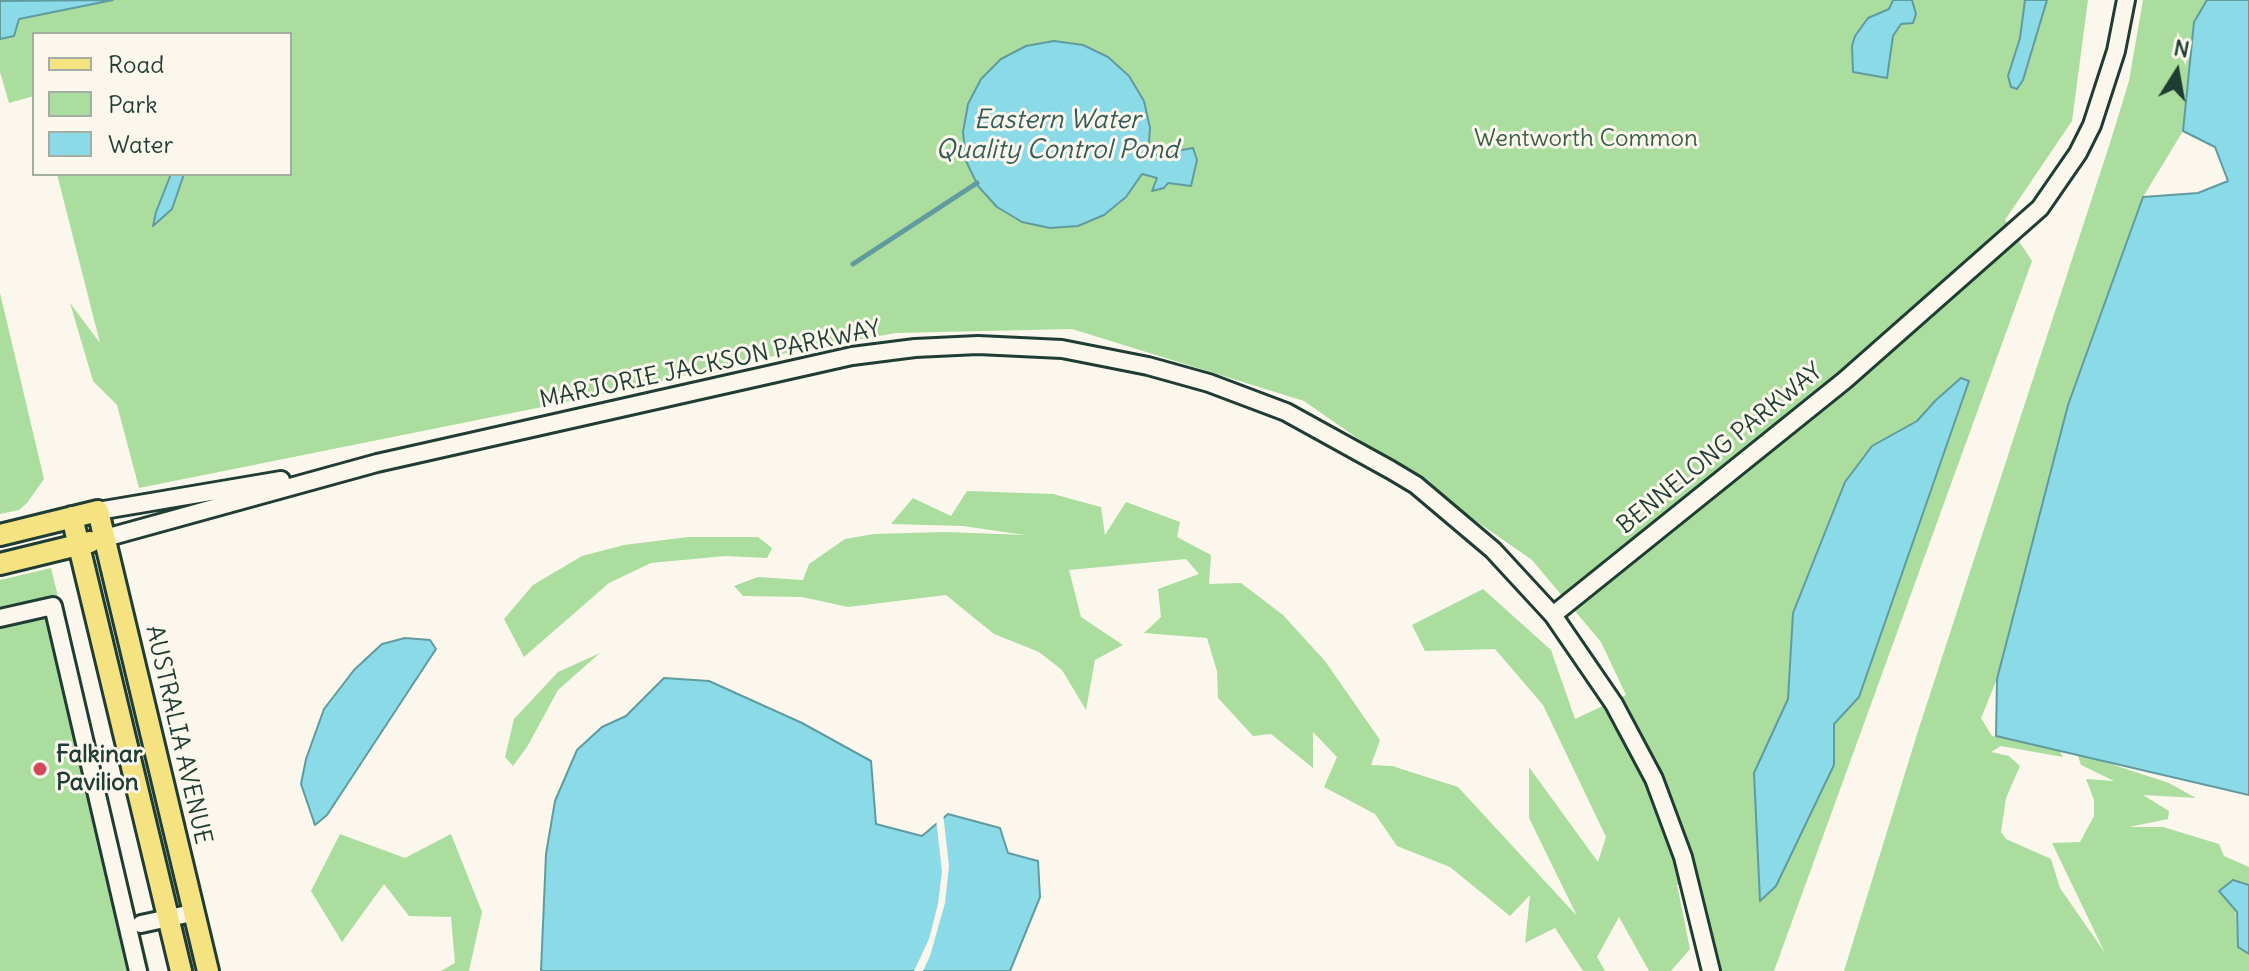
<!DOCTYPE html>
<style>
body{margin:0}
#map{position:relative;width:2249px;height:971px;overflow:hidden;background:#fbf7ec;font-family:Delius,sans-serif}
canvas{display:block}
.legend{position:absolute;left:32px;top:32px;width:260px;height:144px;box-sizing:border-box;background:#fbf7ec;border:2px solid #a3ada2;margin:0;padding:10px 14px;list-style:none;font-size:24px;color:#1f3d34}
.legend li{display:flex;align-items:center;gap:16px;height:40px}
.legend b{width:40px;border:2px solid #a3ada2}
.north{position:absolute;left:2137px;top:32px;width:80px;height:80px;-webkit-text-stroke:6px #fbf7ec;paint-order:stroke;rotate:11deg;font-size:22px;font-weight:700;line-height:32px;text-align:center;color:#1f3d34}
.north::after{content:'';display:block;margin:auto;width:28px;height:36px;background:#1f3d34;clip-path:polygon(50% 0,100% 100%,50% 72%,0 100%)}
</style>
<div id="map">
<canvas width="2249" height="971"></canvas>
<ul class="legend">
<li><b style="height:10px;background:#f5e382"></b>Road</li>
<li><b style="height:22px;background:#aadd9e"></b>Park</li>
<li><b style="height:22px;background:#8bdae7"></b>Water</li>
</ul>
<div class="north">N</div>
</div>
<script>
const context = document.querySelector('canvas').getContext('2d');
context.lineJoin = 'round';
function fill(path, color) { context.fillStyle = color; context.fill(path, 'evenodd'); }
const toPath = rows => new Path2D(rows.map(r => 'M' + r).join(''));
function strokePath(path, color, width, dash) { context.strokeStyle = color; context.lineWidth = width; context.lineCap = dash ? 'butt' : 'round'; context.setLineDash(dash || []); context.stroke(path); }
function write(font, color, halo, rows, align = 'center') {
  context.font = font + ' Delius,sans-serif'; context.lineWidth = 6; context.setLineDash([]); context.textBaseline = 'middle'; context.strokeStyle = halo; context.fillStyle = color; for (const [text, x, y, turn = 0] of rows) {
    context.save(); context.translate(x, y); context.rotate((+turn || 0) * Math.PI / 180); context.textAlign = isNaN(turn) ? turn : align; if (halo) context.strokeText(text, 0, 0); context.fillText(text, 0, 0); context.restore();
  }
}
fill(toPath([
 [113,0,2088,0,2072,121,2005,220,2032,261,1774,971,1720,971,1701,885,1677,885,1690,949,1671,971,1649,971,1619,917,1597,957,1605,971,1583,971,1555,928,1525,943,1530,895,1510,916,1450,867,1397,846,1375,814,1324,787,1337,757,1313,732,1313,768,1271,734,1253,736,1218,698,1217,671,1207,638,1144,633,1161,617,1158,589,1199,574,1186,559,1069,570,1081,617,1123,645,1095,660,1086,710,1062,670,1039,652,994,634,946,595,848,607,802,597,743,596,734,586,758,577,803,580,809,564,845,539,874,534,945,532,1025,535,963,526,891,524,913,498,951,516,967,491,1053,494,1101,507,1105,535,1126,502,1180,522,1177,537,1211,555,1209,584,1241,583,1283,615,1325,661,1380,740,1371,765,1392,766,1458,787,1577,916,1529,818,1529,767,1598,862,1606,837,1543,705,1495,649,1425,651,1412,625,1483,589,1551,650,1575,719,1626,695,1601,642,1532,560,1304,401,1072,329,896,333,810,348,552,405,139,488,117,405,93,381,70,303,100,343,57,174,290,174,290,34,34,34,34,96,9,103,0,72,0,39,14,36,19,19],
 [2143,0,2207,0,2194,22,2183,131,2143,197,2068,405,1997,679,1981,718,1992,736,2057,746,2063,757,2001,746,1991,752,2009,756,2020,766,2006,798,2001,832,2006,839,2051,859,2060,888,2105,953,2052,843,2080,842,2094,816,2094,800,2086,779,2114,781,2081,765,2077,753,2169,783,2196,798,2143,795,2169,811,2168,819,2129,827,2163,827,2219,844,2224,856,2249,867,2249,885,2233,881,2238,947,2249,954,2249,971,1844,971,1918,731,2110,143,2129,81],
 [0,293,44,479,27,503,19,510,0,514],
 [688,537,758,537,772,548,767,558,725,556,651,563,609,583,524,657,504,619,533,585,582,556,624,545],
 [51,568,150,971,0,971,0,580],
 [600,653,558,690,527,747,513,766,505,757,514,719,558,672],
 [340,834,405,858,451,834,482,912,469,971,441,971,455,963,451,917,409,916,384,884,342,942,311,891]
]), '#aadd9e');
const water = toPath([
 [113,0,19,19,14,36,0,39,0,1,113,0],
 [1893,0,1912,0,1916,14,1913,23,1901,24,1893,36,1887,78,1853,72,1852,46,1855,36,1868,18,1889,9,1893,0],
 [2025,0,2047,0,2023,80,2017,89,2011,87,2008,76,2020,38,2025,0],
 [2207,0,2249,0,2249,795,1996,736,1997,679,2068,405,2143,197,2198,193,2228,181,2215,147,2183,131,2194,22,2207,0],
 [1054,41,1083,45,1108,57,1129,76,1144,101,1150,128,1148,156,1193,148,1197,160,1191,186,1168,183,1164,188,1152,191,1157,178,1142,174,1126,197,1104,215,1078,226,1050,228,1022,222,997,207,978,186,966,161,963,132,968,104,981,79,1001,59,1026,46,1054,41],
 [171,174,184,174,172,209,153,226,156,212,171,174],
 [1961,378,1969,381,1859,697,1834,724,1834,765,1776,886,1760,901,1754,773,1788,699,1793,613,1845,482,1872,446,1917,421,1936,400,1961,378],
 [405,638,430,640,436,649,327,815,315,825,301,784,306,759,324,709,354,670,382,644,405,638],
 [664,678,709,681,802,723,871,761,876,824,922,836,948,814,1000,828,1008,853,1038,861,1040,897,1010,971,541,971,546,854,555,801,577,750,602,727,626,716,664,678],
 [2233,880,2249,885,2249,954,2238,947,2237,912,2219,891,2233,880]
]);
fill(water, '#8bdae7');
strokePath(water, '#609b9f', 2);
fill(toPath([
 [943,813,949,866,945,903,930,956,923,971,914,971,929,939,938,904,942,871,936,819]
]), '#fbf7ec');
strokePath(toPath([
 [853,264,977,183]
]), '#609b9f', 5);
const minor = toPath([
 [98,511,281,480],
 [105,538,377,463,852,356,915,348,978,345,1062,349,1148,366,1209,383,1286,412,1391,470,1416,485,1493,550,1553,615,1614,704,1654,779,1683,857,1711,971],
 [1553,615,1845,380,2040,208,2078,153,2092,125,2116,51,2126,0],
 [0,618,53,606,138,971],
 [141,924,192,913]
]);
const major = toPath([
 [72,517,181,971],
 [0,535,98,511,208,971],
 [0,564,90,542]
]);
strokePath(minor, '#1f3d34', 22);
strokePath(major, '#1f3d34', 26);
strokePath(minor, '#fbf7ec', 16);
strokePath(major, '#f5e382', 20);
for (const [x, y, r, color] of [
 [40,769,8,"#d1495b"]
]) { const dot = new Path2D(); dot.arc(x, y, r, 0, 2 * Math.PI); context.fillStyle = color; context.fill(dot); strokePath(dot, '#fbf7ec', 3); }
write('24px', '#3b5d49', '#fbf7ec', [
 ["Wentworth Common",1586,139]
]);
write('24px', '#1f3d34', '#fbf7ec', [
 ["MARJORIE JACKSON PARKWAY",710,365,-12],
 ["BENNELONG PARKWAY",1720,449,-39],
 ["AUSTRALIA AVENUE",178,735,77]
]);
write('bold 24px', '#1f3d34', '#fbf7ec', [
 ["Falkinar",56,755],
 ["Pavilion",56,783]
], 'left');
write('italic 26px', '#355c58', '#fbf7ec', [
 ["Eastern Water",1057,121],
 ["Quality Control Pond",1057,151]
]);
</script>
